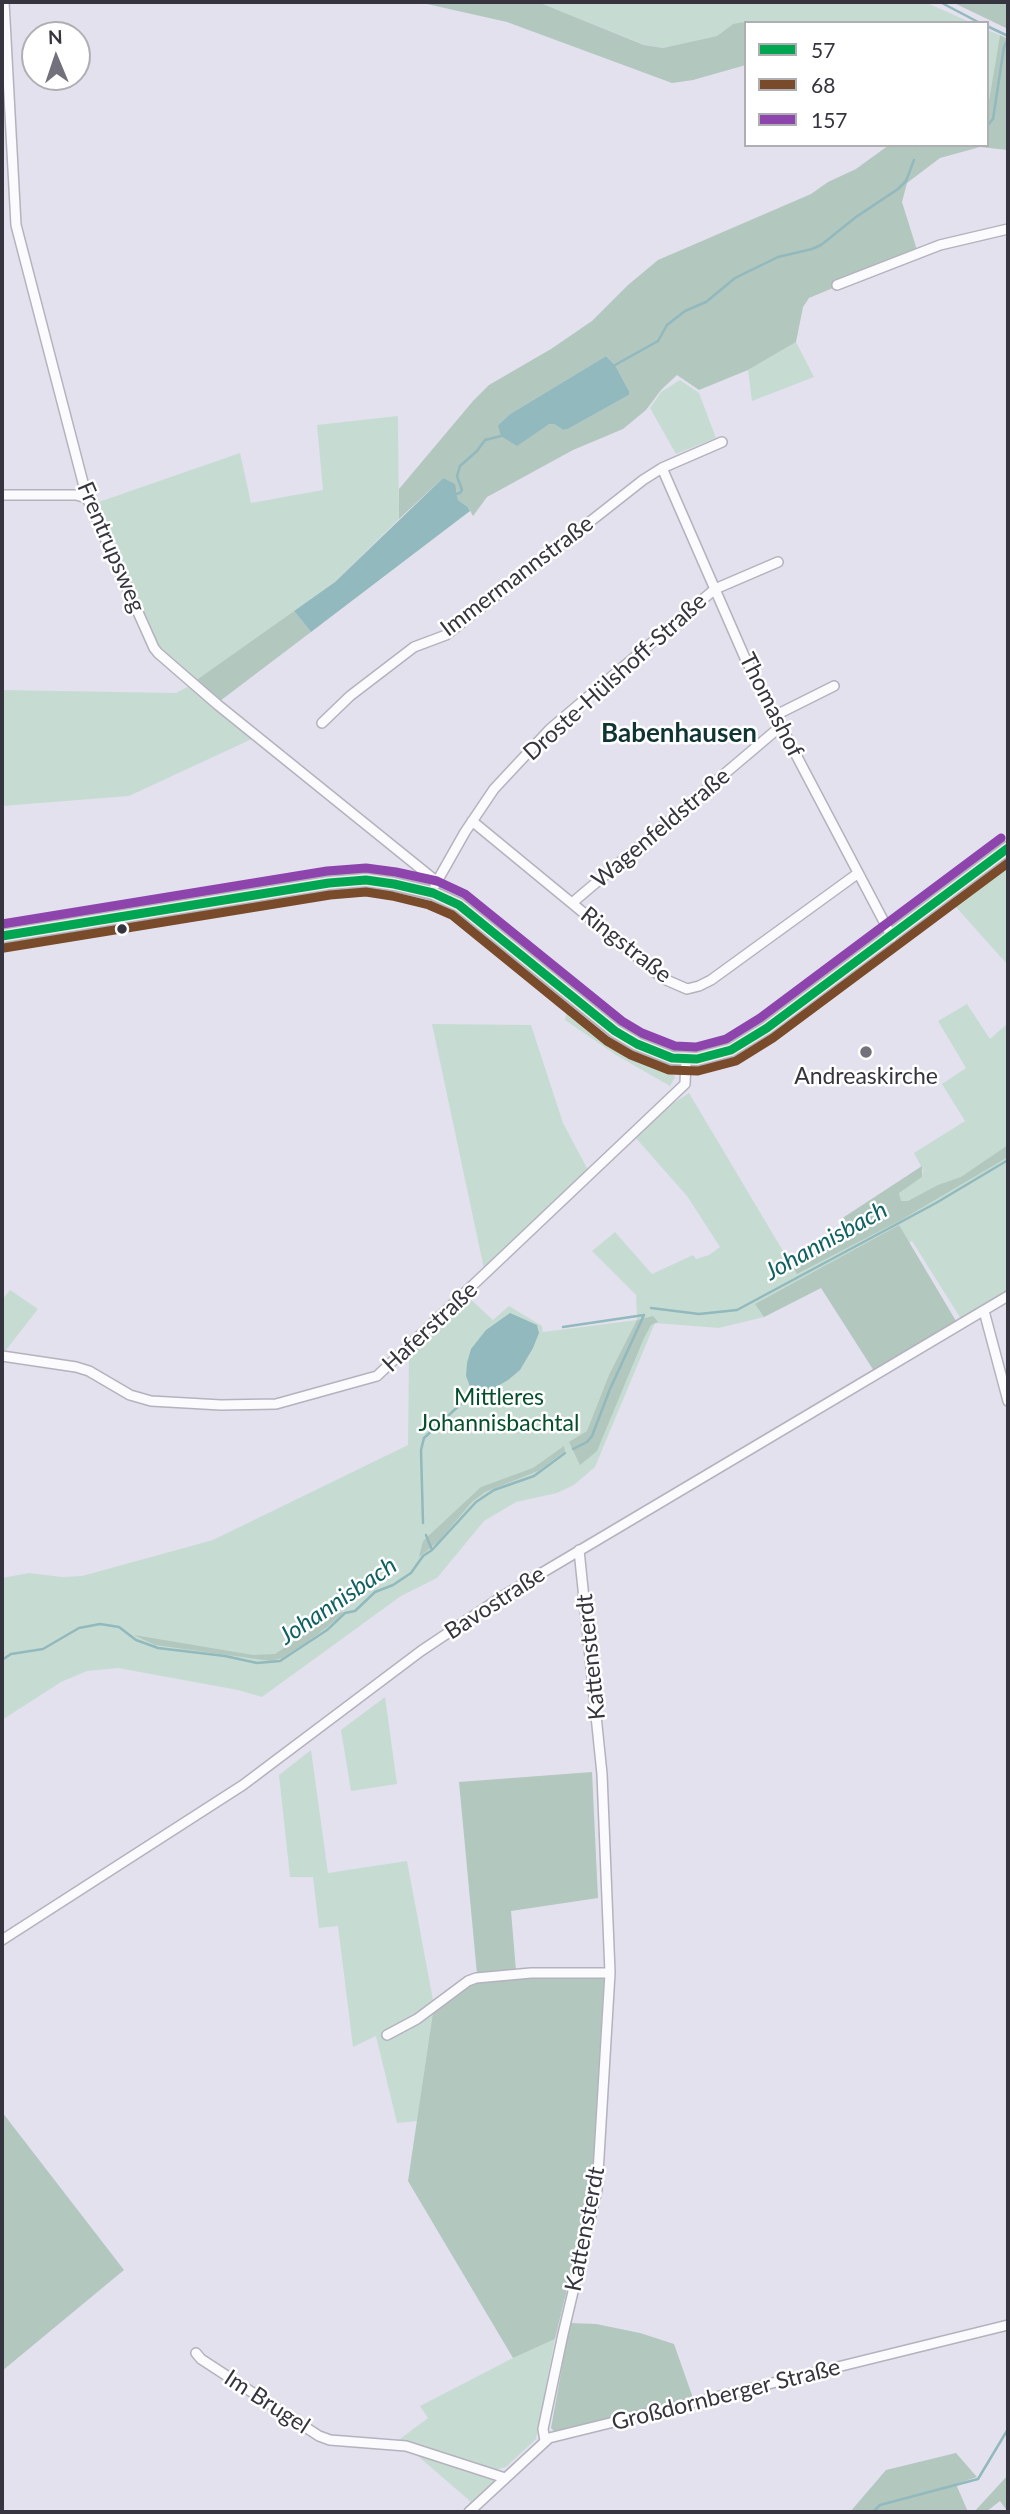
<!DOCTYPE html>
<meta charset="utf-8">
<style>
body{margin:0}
#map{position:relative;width:1010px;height:2514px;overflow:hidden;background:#e3e1ee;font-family:Lato,sans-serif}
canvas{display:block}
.frame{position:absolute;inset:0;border:4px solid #36343e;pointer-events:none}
.legend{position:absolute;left:744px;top:21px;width:245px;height:126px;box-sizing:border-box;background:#fff;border:2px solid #afaeb2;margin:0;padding:9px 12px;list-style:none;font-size:21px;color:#36343e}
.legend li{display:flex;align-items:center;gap:14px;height:35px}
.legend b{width:35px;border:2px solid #afaeb2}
.north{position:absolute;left:21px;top:21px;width:70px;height:70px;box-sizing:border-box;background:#fff;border:2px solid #afaeb2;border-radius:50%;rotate:358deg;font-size:19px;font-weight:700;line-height:28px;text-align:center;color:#36343e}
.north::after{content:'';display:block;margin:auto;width:24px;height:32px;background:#73717c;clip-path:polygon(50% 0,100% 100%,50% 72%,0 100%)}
</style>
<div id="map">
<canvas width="1010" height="2514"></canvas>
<div class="frame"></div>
<ul class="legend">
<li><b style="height:9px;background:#00a651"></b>57</li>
<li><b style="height:9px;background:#7a4b2a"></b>68</li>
<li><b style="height:9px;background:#8e44ad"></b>157</li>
</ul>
<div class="north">N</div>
</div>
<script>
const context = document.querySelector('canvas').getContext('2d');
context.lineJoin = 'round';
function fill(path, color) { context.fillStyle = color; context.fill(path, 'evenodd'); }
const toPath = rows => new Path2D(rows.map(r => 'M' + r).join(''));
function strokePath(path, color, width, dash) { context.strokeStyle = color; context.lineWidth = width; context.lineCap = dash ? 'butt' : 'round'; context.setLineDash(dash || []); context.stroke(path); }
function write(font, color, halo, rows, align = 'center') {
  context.font = font + ' Lato,sans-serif'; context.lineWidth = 5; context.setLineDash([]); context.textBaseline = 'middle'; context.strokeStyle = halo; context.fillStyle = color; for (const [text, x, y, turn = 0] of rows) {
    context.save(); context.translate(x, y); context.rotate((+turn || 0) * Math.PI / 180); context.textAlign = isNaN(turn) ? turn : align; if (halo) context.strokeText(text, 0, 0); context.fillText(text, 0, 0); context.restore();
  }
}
fill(toPath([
 [538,2,925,2,972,23,743,22,733,24,717,36,663,48,645,45],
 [987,30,1000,35,987,112],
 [796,342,814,377,752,401,748,370],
 [680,380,699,393,716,438,676,454,650,408,661,392],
 [398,416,399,519,335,582,195,681,160,652,93,504,240,453,251,503,323,490,317,425],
 [189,686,254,738,129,796,2,806,2,690,176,693],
 [1008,864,1008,965,954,905],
 [967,1004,990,1039,1008,1023,1008,1289,961,1319,912,1241,764,1317,719,1328,655,1323,595,1467,574,1485,557,1493,516,1502,484,1521,437,1578,401,1596,262,1697,238,1690,118,1668,87,1671,61,1682,2,1720,2,1578,29,1573,62,1577,82,1576,213,1540,408,1445,409,1352,467,1296,493,1320,509,1306,542,1326,543,1332,637,1320,636,1295,592,1251,615,1232,652,1274,693,1255,696,1259,709,1255,720,1247,687,1196,634,1136,663,1110,689,1093,789,1261,900,1200,899,1193,901,1190,922,1177,923,1170,914,1153,965,1121,942,1084,966,1068,938,1021],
 [567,1009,632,1054,650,1064,668,1068,675,1077,670,1086,616,1055,565,1020],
 [432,1024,531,1025,563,1123,588,1170,484,1269],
 [10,1290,38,1309,6,1350,2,1351,2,1300],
 [385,1697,397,1784,351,1791,341,1730],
 [311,1750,328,1873,407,1861,433,2000,468,1975,516,1971,433,2012,417,2121,397,2123,376,2036,353,2047,338,1926,319,1928,313,1877,290,1877,279,1775],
 [555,2339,536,2439,506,2467,495,2470,396,2442,428,2418,420,2406,513,2358],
 [418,2456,492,2476,495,2480,471,2502]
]), '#c6dcd2');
fill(toPath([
 [418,2,538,2,644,45,663,48,717,36,733,24,743,22,746,24,746,65,693,80,672,83,507,22],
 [952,2,1008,2,1008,29],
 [1000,35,1008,39,1008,150,980,147,940,158,907,183,902,202,917,250,840,280,833,288,809,298,803,307,796,342,748,370,699,390,677,375,661,390,646,410,623,429,573,450,487,497,473,516,468,507,458,500,456,489,443,478,399,519,399,489,473,401,489,385,551,349,592,321,628,285,658,260,811,194,828,182,856,169,889,145,987,145,987,112],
 [606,356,615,365,629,391,629,395,568,429,563,430,554,424,498,425,510,414],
 [294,611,311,632,220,701,195,681],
 [1008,1145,1008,1157,901,1220,797,1274,791,1263,813,1251,815,1253,842,1235,843,1230,838,1221,922,1166,922,1177,899,1193,901,1201,908,1201,938,1185,961,1177],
 [899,1225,956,1321,874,1371,821,1288,764,1317,755,1304],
 [653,1316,658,1322,651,1325,644,1338,597,1451,580,1465,569,1442,587,1431,609,1375,637,1320],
 [564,1446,565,1451,538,1471,485,1492,472,1502,439,1541,419,1557,423,1541,481,1487,533,1468],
 [344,1612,327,1627,308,1641,282,1658,271,1661,155,1645,134,1635,253,1655,275,1654,337,1613],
 [592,1772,598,1898,511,1911,516,1971,477,1974,459,1782],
 [517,1977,604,1977,592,2186,555,2339,513,2358,408,2181,433,2012,473,1982],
 [2,2112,124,2270,2,2371,2,2111],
 [570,2323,596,2324,640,2333,674,2344,693,2398,555,2432,551,2428],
 [956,2453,977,2477,956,2484,968,2512,850,2512,886,2470],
 [1008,2475,1008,2512,1000,2501,986,2512,974,2512]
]), '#b2c7be');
fill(toPath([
 [606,356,615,365,629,391,629,395,568,429,563,430,554,424,549,424,517,446,501,436,498,425,510,414],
 [443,478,455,484,458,500,468,507,470,511,311,632,294,611,335,582],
 [510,1313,537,1325,539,1333,533,1348,520,1370,508,1380,491,1390,481,1392,471,1389,466,1376,467,1363,471,1349,486,1330]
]), '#92b9bd');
strokePath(toPath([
 [940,2,980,23],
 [987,26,1008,36],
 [987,126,993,119,1004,47,1008,39],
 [916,146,916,145],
 [615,365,658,341,667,325,685,311,706,302,735,278,778,257,812,249,821,245,856,217,898,189,906,181,914,160],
 [456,494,460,493,462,490,457,476,460,466,477,451,485,440,501,436],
 [151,905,340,874,367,873],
 [651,1308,699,1314,737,1310,936,1203,1008,1160],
 [563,1327,644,1315],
 [573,1449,587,1442,592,1436,610,1389,644,1315],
 [423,1523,421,1450,424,1438,477,1389],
 [432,1550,476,1502,494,1490,534,1476,565,1453],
 [2,1660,11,1654,43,1649,79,1628,100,1624,119,1627,136,1640,158,1648,225,1656,257,1663,280,1661,327,1630,345,1613,355,1611,375,1592,393,1585,411,1573,423,1556,432,1550,426,1535],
 [873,2512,880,2505,978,2479,1008,2429]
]), '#92b9bd', 2.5);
const street = toPath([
 [4,2,16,225,87,498,154,648,158,653,218,705,436,881],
 [837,285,940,245,1008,229],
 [662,468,745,658,892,937],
 [2,495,76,495,87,498],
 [776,715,834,686],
 [322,723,350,696,414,647,446,635,643,480,662,468,722,442],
 [472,821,664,979,687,989,699,986,711,980,857,874],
 [435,885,465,832,494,789,550,729,715,589,778,562],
 [572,903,781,726],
 [984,1311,1008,1401],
 [2,1356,76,1367,89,1371,130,1395,151,1401,221,1405,276,1404,377,1376,685,1084,686,1060],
 [2,1940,243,1785,421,1651,503,1596,1008,1296],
 [387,2035,417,2019,468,1981,476,1978,531,1973,610,1973],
 [196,2353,201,2359,319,2436,330,2440,406,2446,505,2478],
 [545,2441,543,2429,563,2334,597,2190,610,1973,602,1774,579,1550],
 [469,2512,549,2438,1008,2325]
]);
const secondary = toPath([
 [2,936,329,883,366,880,394,884,433,893,459,905,615,1031,637,1044,672,1058,697,1059,731,1050,767,1028,1008,848]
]);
strokePath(street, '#b4b2bd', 12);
strokePath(secondary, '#b4b2bd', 16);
strokePath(street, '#fbfafc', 9);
strokePath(secondary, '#eeeceb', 12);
strokePath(toPath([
 [2,936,329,883,366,880,394,884,433,893,459,905,615,1031,637,1044,672,1058,697,1059,731,1050,767,1028,1008,848]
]), '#00a651', 9);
strokePath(toPath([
 [4,948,330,895,366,892,392,896,429,905,452,915,607,1041,631,1055,669,1070,698,1071,736,1061,773,1038,1008,863]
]), '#7a4b2a', 9);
strokePath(toPath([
 [2,924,327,871,366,868,396,872,437,881,465,894,622,1021,642,1033,675,1046,696,1047,726,1039,760,1018,1001,838]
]), '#8e44ad', 9);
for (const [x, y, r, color] of [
 [122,929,6,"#36343e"],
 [866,1052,7,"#73717c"]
]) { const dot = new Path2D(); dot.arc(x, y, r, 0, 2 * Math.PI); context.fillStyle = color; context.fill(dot); strokePath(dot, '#fff', 2.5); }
write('23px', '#36343e', '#fff', [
 ["Frentrupsweg",111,547,67],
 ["Immermannstraße",517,576,-37],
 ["Droste-Hülshoff-Straße",615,677,-42],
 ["Thomashof",771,705,63],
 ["Wagenfeldstraße",661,828,-40],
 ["Ringstraße",626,945,38],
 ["Haferstraße",430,1327,-43],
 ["Bavostraße",495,1603,-33],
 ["Kattensterdt",591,1657,-96],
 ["Kattensterdt",585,2229,-79],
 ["Großdornberger Straße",726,2395,-14],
 ["Im Brugel",267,2402,33]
]);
write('23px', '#36343e', '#fff', [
 ["Andreaskirche",866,1077]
]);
write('23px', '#054f2b', '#fff', [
 ["Mittleres",499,1398],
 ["Johannisbachtal",499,1424]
]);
write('italic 24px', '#106161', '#fff', [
 ["Johannisbach",826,1241,-29],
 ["Johannisbach",338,1601,-34]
]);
write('bold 26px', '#103434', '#fff', [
 ["Babenhausen",679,734]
]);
</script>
